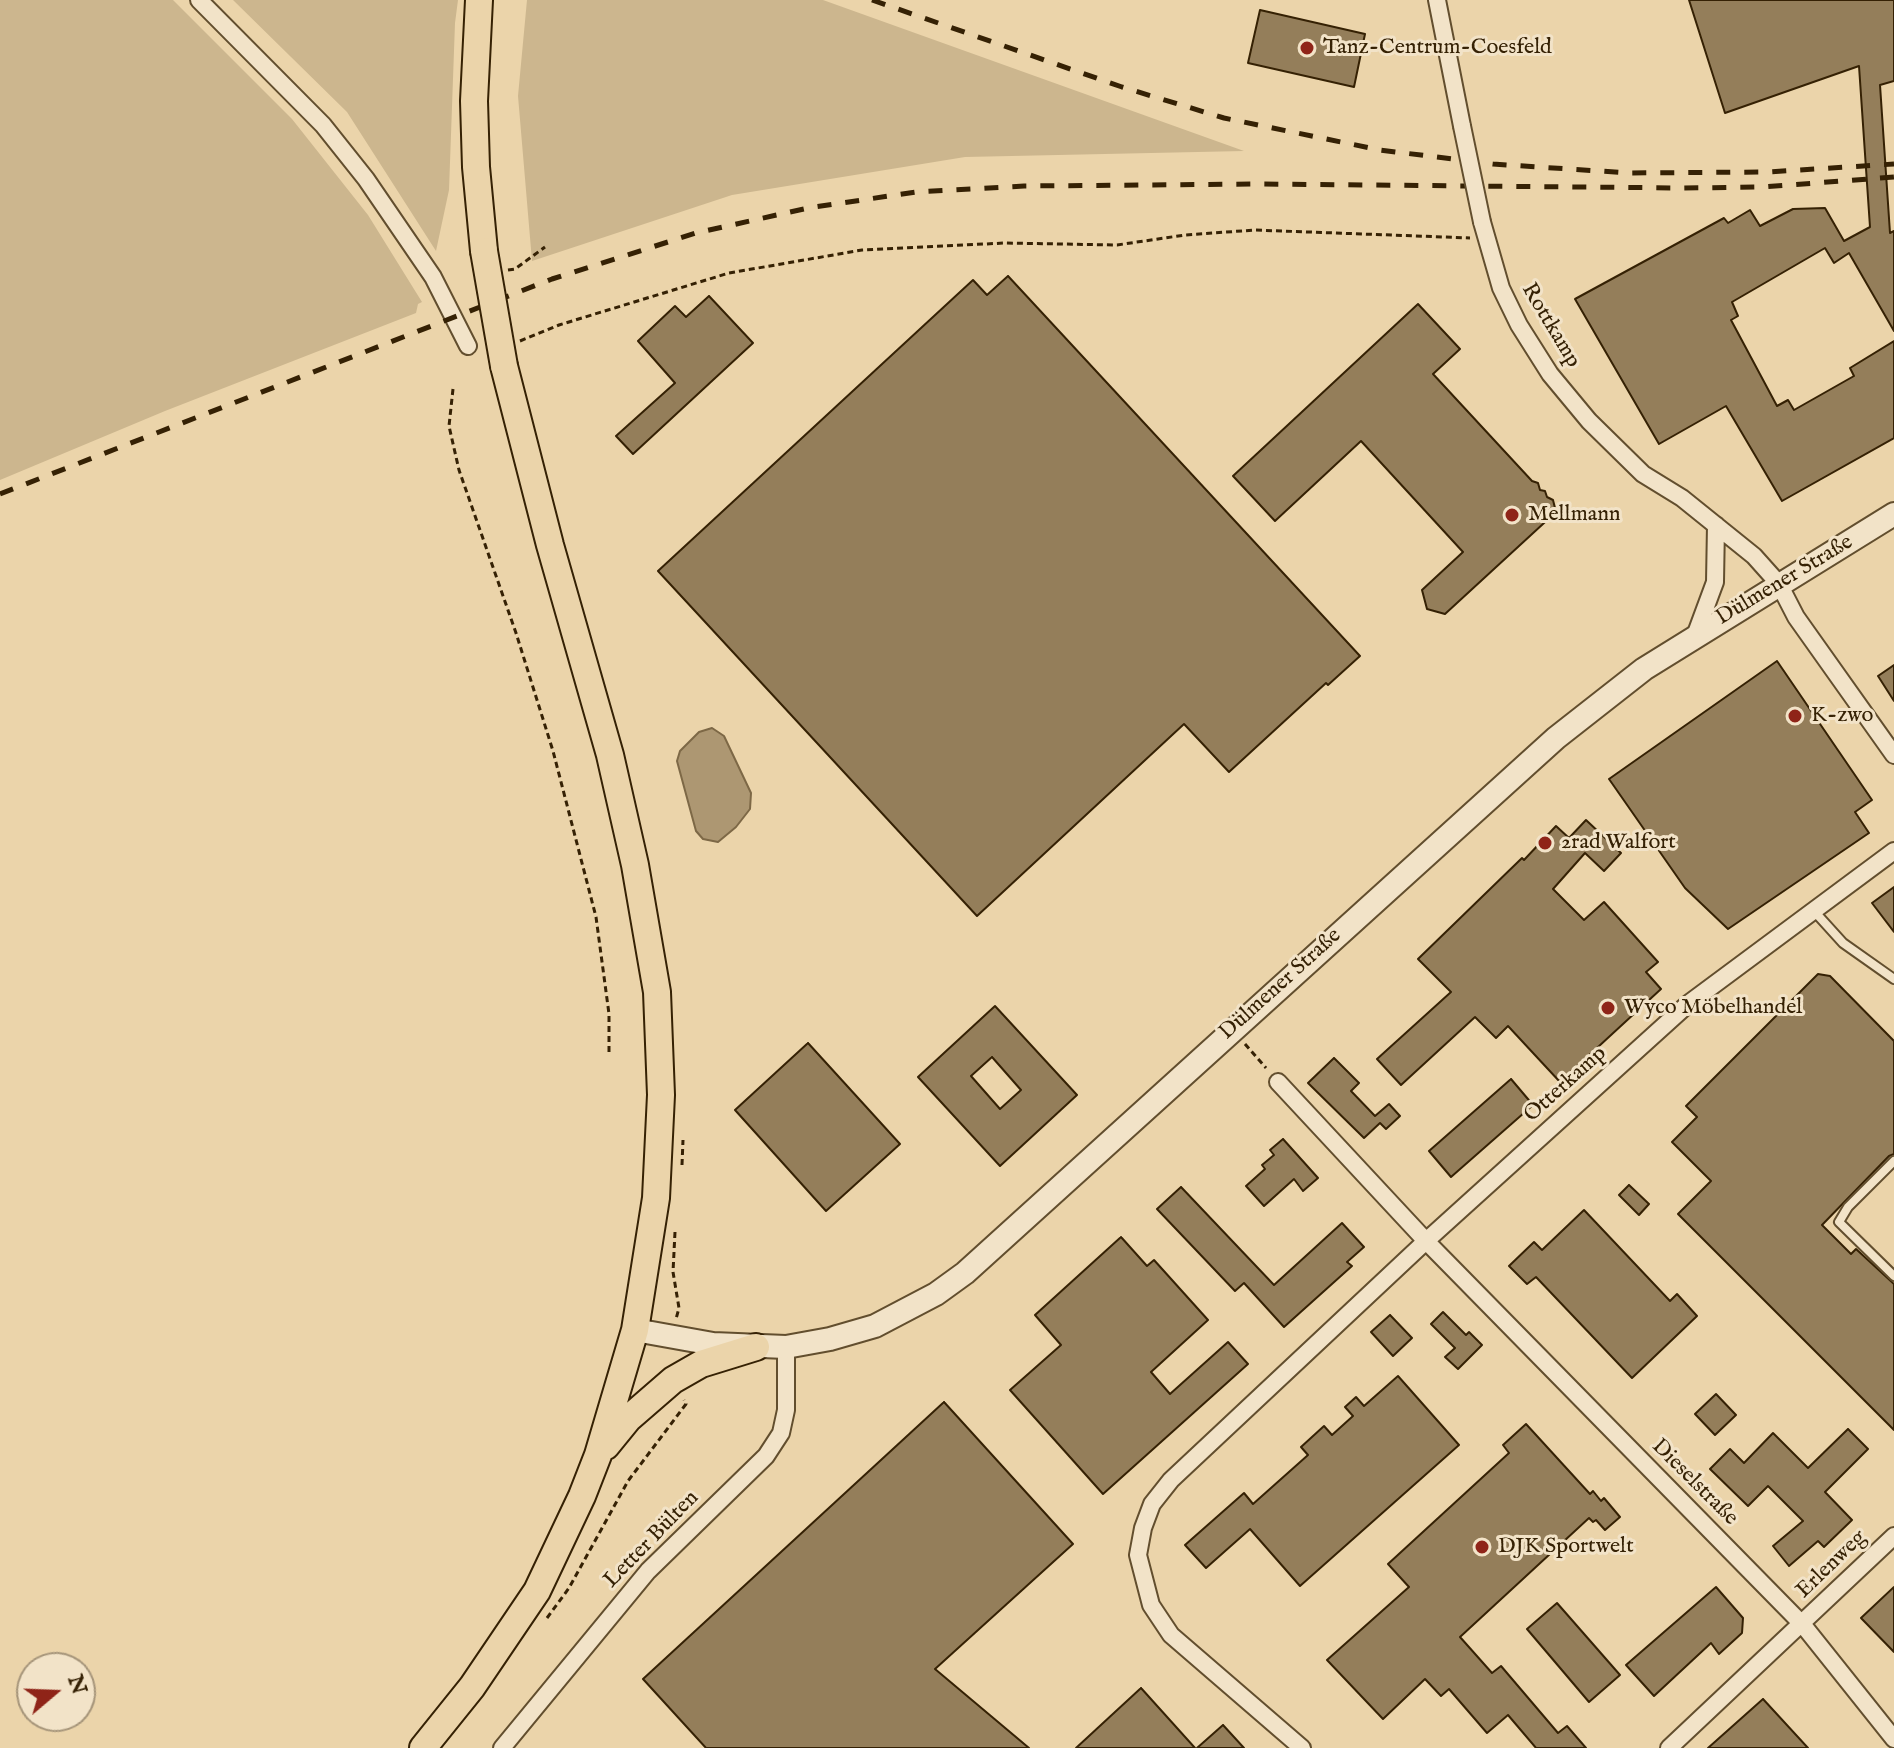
<!DOCTYPE html>
<meta charset="utf-8">
<style>
body{margin:0}
#map{position:relative;width:1894px;height:1748px;overflow:hidden;background:#ebd4aa;font-family:"IM FELL English",serif}
canvas{display:block}
.north{position:absolute;left:16px;top:1652px;width:80px;height:80px;box-sizing:border-box;background:#f2e3c8;border:2px solid #a6957a;border-radius:50%;rotate:71deg;font-size:22px;font-weight:700;line-height:32px;text-align:center;color:#352104}
.north::after{content:'';display:block;margin:auto;width:28px;height:36px;background:#8f2418;clip-path:polygon(50% 0,100% 100%,50% 72%,0 100%)}
</style>
<div id="map">
<canvas width="1894" height="1748"></canvas>
<div class="north">N</div>
</div>
<script>
const context = document.querySelector('canvas').getContext('2d');
context.lineJoin = 'round';
function fill(path, color) { context.fillStyle = color; context.fill(path, 'evenodd'); }
const toPath = rows => new Path2D(rows.map(r => 'M' + r).join(''));
function strokePath(path, color, width, dash) { context.strokeStyle = color; context.lineWidth = width; context.lineCap = dash ? 'butt' : 'round'; context.setLineDash(dash || []); context.stroke(path); }
function write(font, color, halo, rows, align = 'center') {
  context.font = font + ' "IM FELL English",serif'; context.lineWidth = 6; context.setLineDash([]); context.textBaseline = 'middle'; context.strokeStyle = halo; context.fillStyle = color; for (const [text, x, y, turn = 0] of rows) {
    context.save(); context.translate(x, y); context.rotate((+turn || 0) * Math.PI / 180); context.textAlign = isNaN(turn) ? turn : align; if (halo) context.strokeText(text, 0, 0); context.fillText(text, 0, 0); context.restore();
  }
}
fill(toPath([
 [0,0,173,0,292,119,368,215,422,302,418,304,416,313,165,411,0,480],
 [233,0,458,0,455,23,449,190,436,251,347,112],
 [527,0,823,0,1244,151,965,157,732,195,532,261,518,96]
]), '#ccb68e');
const water = toPath([
 [712,728,724,736,751,793,750,809,736,827,718,842,703,839,696,831,677,761,680,751,699,732,712,728]
]);
fill(water, '#ad9772');
strokePath(water, '#7d6846', 2);
const building = toPath([
 [1689,0,1894,0,1894,81,1880,85,1890,233,1894,231,1894,331,1849,253,1834,263,1825,248,1732,302,1738,316,1731,320,1777,406,1788,400,1794,410,1854,376,1850,368,1894,341,1894,438,1782,501,1726,406,1659,444,1575,299,1724,218,1728,223,1750,210,1760,226,1793,209,1825,208,1844,241,1870,227,1859,66,1725,113,1689,0],
 [1260,10,1365,34,1354,87,1248,63,1260,10],
 [1008,276,1360,656,1328,685,1326,683,1229,772,1184,724,977,916,658,571,973,280,987,295,1008,276],
 [709,296,753,343,633,454,616,436,675,383,638,341,675,306,686,317,709,296],
 [1418,304,1460,349,1433,374,1532,481,1538,483,1540,490,1545,491,1547,497,1553,500,1556,512,1445,614,1427,609,1422,590,1463,552,1361,441,1275,521,1233,476,1418,304],
 [1777,661,1872,800,1855,812,1869,833,1728,929,1685,888,1609,779,1777,661],
 [1894,665,1894,701,1878,676,1894,665],
 [1586,820,1621,853,1604,871,1585,853,1553,889,1584,920,1604,902,1658,962,1646,972,1661,989,1560,1082,1508,1026,1496,1038,1475,1017,1401,1085,1377,1059,1451,992,1418,959,1522,858,1524,860,1556,826,1569,838,1586,820],
 [1894,887,1894,932,1872,903,1894,887],
 [1818,974,1830,976,1894,1041,1894,1154,1889,1156,1822,1225,1851,1254,1856,1249,1894,1284,1894,1430,1678,1214,1711,1181,1672,1142,1697,1117,1686,1106,1818,974],
 [995,1006,1077,1095,1000,1166,918,1077,995,1006],
 [992,1057,1021,1090,1000,1109,971,1076,992,1057],
 [808,1043,900,1144,826,1211,735,1110,808,1043],
 [1334,1058,1359,1083,1351,1091,1375,1116,1389,1104,1400,1116,1386,1129,1380,1123,1364,1138,1308,1083,1334,1058],
 [1511,1079,1533,1105,1451,1177,1429,1151,1511,1079],
 [1283,1139,1318,1178,1303,1191,1294,1179,1264,1206,1246,1186,1265,1169,1262,1165,1274,1155,1270,1150,1283,1139],
 [1629,1185,1649,1204,1639,1215,1619,1195,1629,1185],
 [1181,1187,1274,1285,1342,1223,1364,1247,1347,1262,1352,1266,1284,1327,1244,1283,1235,1291,1157,1209,1181,1187],
 [1584,1210,1670,1301,1677,1294,1697,1316,1632,1378,1536,1277,1527,1284,1509,1266,1534,1242,1542,1250,1584,1210],
 [1121,1237,1147,1266,1154,1260,1208,1320,1151,1372,1170,1394,1228,1342,1248,1364,1103,1494,1010,1390,1061,1345,1035,1315,1121,1237],
 [1443,1312,1466,1335,1469,1332,1482,1345,1458,1369,1445,1357,1455,1348,1431,1324,1443,1312],
 [1390,1315,1412,1338,1393,1356,1371,1332,1390,1315],
 [1398,1376,1459,1445,1300,1586,1250,1529,1206,1568,1185,1545,1244,1493,1253,1504,1308,1455,1301,1447,1324,1426,1332,1435,1353,1416,1345,1407,1356,1397,1364,1406,1398,1376],
 [1716,1394,1736,1415,1715,1435,1695,1414,1716,1394],
 [944,1402,1073,1544,935,1669,1029,1748,706,1748,643,1679,944,1402],
 [1526,1424,1590,1494,1593,1491,1601,1501,1604,1498,1620,1517,1605,1530,1596,1520,1593,1522,1589,1518,1460,1637,1492,1673,1501,1666,1558,1733,1567,1726,1586,1748,1536,1748,1508,1715,1487,1733,1449,1689,1441,1696,1425,1679,1383,1719,1327,1660,1409,1587,1388,1564,1509,1453,1503,1445,1526,1424],
 [1848,1429,1868,1449,1825,1492,1852,1520,1824,1547,1818,1541,1789,1566,1773,1546,1803,1521,1768,1486,1748,1506,1710,1469,1730,1449,1744,1463,1773,1433,1808,1468,1848,1429],
 [1716,1587,1743,1618,1742,1633,1719,1654,1711,1643,1654,1696,1626,1665,1716,1587],
 [1894,1587,1894,1652,1861,1618,1894,1587],
 [1557,1603,1620,1675,1589,1702,1527,1629,1557,1603],
 [1141,1688,1195,1748,1076,1748,1141,1688],
 [1763,1699,1808,1748,1708,1748,1763,1699],
 [1223,1725,1244,1748,1197,1748,1223,1725]
]);
fill(building, '#947e5a');
strokePath(building, '#352104', 2);
const service = toPath([
 [1814,911,1843,943,1894,979],
 [1894,1161,1848,1207,1839,1222,1894,1276]
]);
const minor = toPath([
 [199,0,323,125,366,179,433,277,468,346],
 [1437,0,1462,126],
 [1482,222,1501,288,1519,325,1550,374,1589,421,1643,474,1682,498,1754,556,1779,584,1796,617,1894,755],
 [1695,636,1715,582,1716,525],
 [1278,1082,1426,1241,1803,1625,1894,1739],
 [502,1748,648,1571,766,1456,781,1433,786,1410,786,1347],
 [1302,1748,1171,1635,1151,1605,1138,1555,1143,1528,1152,1504,1171,1480,1426,1241,1688,1004,1894,851],
 [1669,1748,1894,1536]
]);
const tertiary = toPath([
 [635,1330,713,1344,786,1347,830,1339,875,1326,936,1294,965,1273,1556,738,1644,669,1894,514]
]);
const primary = toPath([
 [479,0,474,101,476,167,484,251],
 [606,1446,628,1419,673,1380,701,1364,756,1347],
 [423,1748,472,1687,537,1591,582,1496,598,1455,635,1330,656,1198,661,1095,657,992,635,865,610,755,550,545,504,366]
]);
strokePath(service, '#624e2e', 12);
strokePath(minor, '#624e2e', 20);
strokePath(tertiary, '#624e2e', 26);
strokePath(primary, '#352104', 30);
strokePath(toPath([
 [508,270,515,269,545,247],
 [520,341,559,325,729,273,862,250,1005,243,1117,245,1185,235,1255,230,1470,238],
 [453,389,449,426,459,470,516,633,553,751,596,917,609,1014,609,1055],
 [1245,1044,1266,1068],
 [682,1165,683,1140],
 [675,1232,673,1272,679,1308,676,1319],
 [547,1618,569,1588,628,1481,686,1404,684,1400]
]), '#352104', 3, [6, 4]);
strokePath(service, '#f2e3c8', 8);
strokePath(minor, '#f2e3c8', 16);
strokePath(tertiary, '#f2e3c8', 22);
strokePath(primary, '#ebd4aa', 26);
strokePath(toPath([
 [872,0,1122,87,1224,118,1380,150,1493,164,1629,173,1767,172,1894,164],
 [0,494,552,279,696,233,808,208,916,192,1024,186,1262,184,1682,188,1763,187,1894,177]
]), '#352104', 5, [14, 14]);
const minorBridge = toPath([
 [1462,126,1482,222]
]);
const primaryBridge = toPath([
 [484,251,504,366]
]);
strokePath(minorBridge, '#624e2e', 20, []);
strokePath(primaryBridge, '#352104', 30, []);
strokePath(minorBridge, '#f2e3c8', 16);
strokePath(primaryBridge, '#ebd4aa', 26);
for (const [x, y, r, color] of [
 [1307,48,8,"#8f2418"],
 [1512,515,8,"#8f2418"],
 [1795,716,8,"#8f2418"],
 [1545,843,8,"#8f2418"],
 [1608,1008,8,"#8f2418"],
 [1482,1547,8,"#8f2418"]
]) { const dot = new Path2D(); dot.arc(x, y, r, 0, 2 * Math.PI); context.fillStyle = color; context.fill(dot); strokePath(dot, '#f2e3c8', 3); }
write('22px', '#352104', '#f2e3c8', [
 ["Tanz-Centrum-Coesfeld",1323,48],
 ["Mellmann",1528,515],
 ["K-zwo",1811,716],
 ["2rad Walfort",1561,843],
 ["Wyco Möbelhandel",1624,1008],
 ["DJK Sportwelt",1498,1547]
], 'left');
write('22px', '#352104', '#f2e3c8', [
 ["Rottkamp",1550,326,59],
 ["Dülmener Straße",1785,581,-31],
 ["Dülmener Straße",1281,985,-42],
 ["Otterkamp",1566,1085,-42],
 ["Dieselstraße",1694,1483,45],
 ["Letter Bülten",652,1540,-46],
 ["Erlenweg",1832,1565,-44]
]);
</script>
